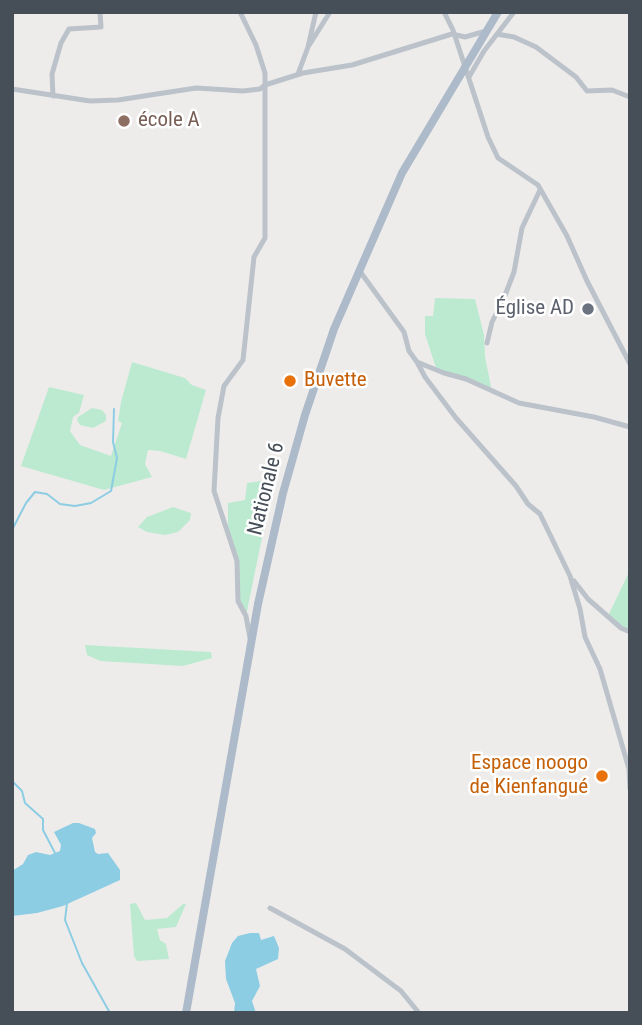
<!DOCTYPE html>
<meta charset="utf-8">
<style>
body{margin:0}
#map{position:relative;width:642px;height:1025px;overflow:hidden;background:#eeeceb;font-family:"Roboto Condensed",sans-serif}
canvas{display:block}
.frame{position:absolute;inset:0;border:14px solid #464e57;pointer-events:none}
</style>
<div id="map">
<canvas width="642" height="1025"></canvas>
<div class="frame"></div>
</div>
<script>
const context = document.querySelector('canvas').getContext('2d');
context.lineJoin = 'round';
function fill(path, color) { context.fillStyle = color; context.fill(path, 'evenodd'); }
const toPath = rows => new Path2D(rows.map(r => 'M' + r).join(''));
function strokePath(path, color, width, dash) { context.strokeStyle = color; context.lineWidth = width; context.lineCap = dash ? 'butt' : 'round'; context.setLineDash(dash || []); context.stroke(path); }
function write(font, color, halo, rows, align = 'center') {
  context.font = font + ' "Roboto Condensed",sans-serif'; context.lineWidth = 5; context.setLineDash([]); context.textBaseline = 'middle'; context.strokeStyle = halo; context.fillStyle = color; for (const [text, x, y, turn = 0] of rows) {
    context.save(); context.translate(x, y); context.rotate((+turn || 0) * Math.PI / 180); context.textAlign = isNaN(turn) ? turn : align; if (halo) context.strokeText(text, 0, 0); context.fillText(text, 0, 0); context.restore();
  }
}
fill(toPath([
 [435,298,475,299,484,335,485,357,492,391,437,371,425,334,425,316,433,316],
 [132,362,185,378,192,385,206,390,186,459,160,451,148,450,145,464,152,477,104,490,21,466,49,387,84,395,79,413,73,417,70,431,80,445,111,456,122,423,118,421,121,402],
 [92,408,102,410,106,415,106,421,93,428,80,425,77,420,78,417],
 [274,479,246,616,238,601,238,575,228,532,228,503,245,500,247,483],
 [173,507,191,513,190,520,178,532,165,535,147,532,138,527,147,517],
 [630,570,630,632,608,616],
 [85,645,211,652,212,658,183,666,100,661,87,655],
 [136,903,145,920,167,918,183,904,186,904,176,927,157,929,160,940,166,944,169,959,137,961,134,956,130,904]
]), '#bcead0');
fill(toPath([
 [73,823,79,823,95,829,96,833,92,838,95,852,98,854,108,853,120,870,120,880,63,906,37,913,12,916,12,871,23,864,28,855,36,852,50,855,60,851,61,845,54,832],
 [250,933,259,933,261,940,274,936,279,948,278,959,256,969,260,986,252,1001,256,1013,234,1013,235,1003,226,979,225,961,232,943,238,936]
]), '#8ccde3');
strokePath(toPath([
 [12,530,26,503,35,492,47,494,60,504,75,506,91,503,111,491,117,458,113,442,114,409],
 [12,781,22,791,25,803,43,819,43,830,56,855],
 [67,903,65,920,82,963,110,1013]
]), '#8ccde3', 2);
strokePath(toPath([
 [240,12,256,45,265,73,265,238,254,257,243,360,224,386,218,418,214,491,237,561,238,601,246,616,250,638],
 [444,12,453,30,488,137,498,158,538,185,567,236,587,281,630,364],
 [497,34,514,37,536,47,576,77,587,91,612,90,630,97],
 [308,47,316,12],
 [298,74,308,47,330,12],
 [469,77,484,51,514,12],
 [12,89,90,101,118,100,196,88,243,91,260,89,265,85,303,73,352,65,452,34,465,37,486,31],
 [53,96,52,74,61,43,69,29,101,27,100,12],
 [359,270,404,332,409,351,417,362,444,373,466,379,519,403,594,417,630,427],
 [487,343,492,322,504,298,514,272,522,228,540,190],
 [417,362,425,377,456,418,516,486,528,504,540,514,570,576,580,609,585,637,600,669,629,769,630,789],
 [574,581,588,599,621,628,630,632],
 [270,908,345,949,401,991,419,1013]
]), '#bbc2ca', 5);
strokePath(toPath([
 [186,1013,258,604,283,493,305,415,334,329,402,173,498,12]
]), '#adbac9', 8);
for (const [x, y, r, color] of [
 [124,121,7,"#8d6e63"],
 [588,309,7,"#6b7280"],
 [290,381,7,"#e8710a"],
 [602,776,7,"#e8710a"]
]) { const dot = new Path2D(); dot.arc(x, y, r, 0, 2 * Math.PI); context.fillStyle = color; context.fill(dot); strokePath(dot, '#fff', 2.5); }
write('21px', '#785e54', '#fff', [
 ["école A",138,121]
], 'left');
write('21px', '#5b616d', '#fff', [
 ["Église AD",574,309]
], 'right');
write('21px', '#c56008', '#fff', [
 ["Buvette",304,381],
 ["Espace noogo",588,764,"right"],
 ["de Kienfangué",588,788,"right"]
], 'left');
write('21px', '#464e57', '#fff', [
 ["Nationale 6",267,489,-76]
]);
</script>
